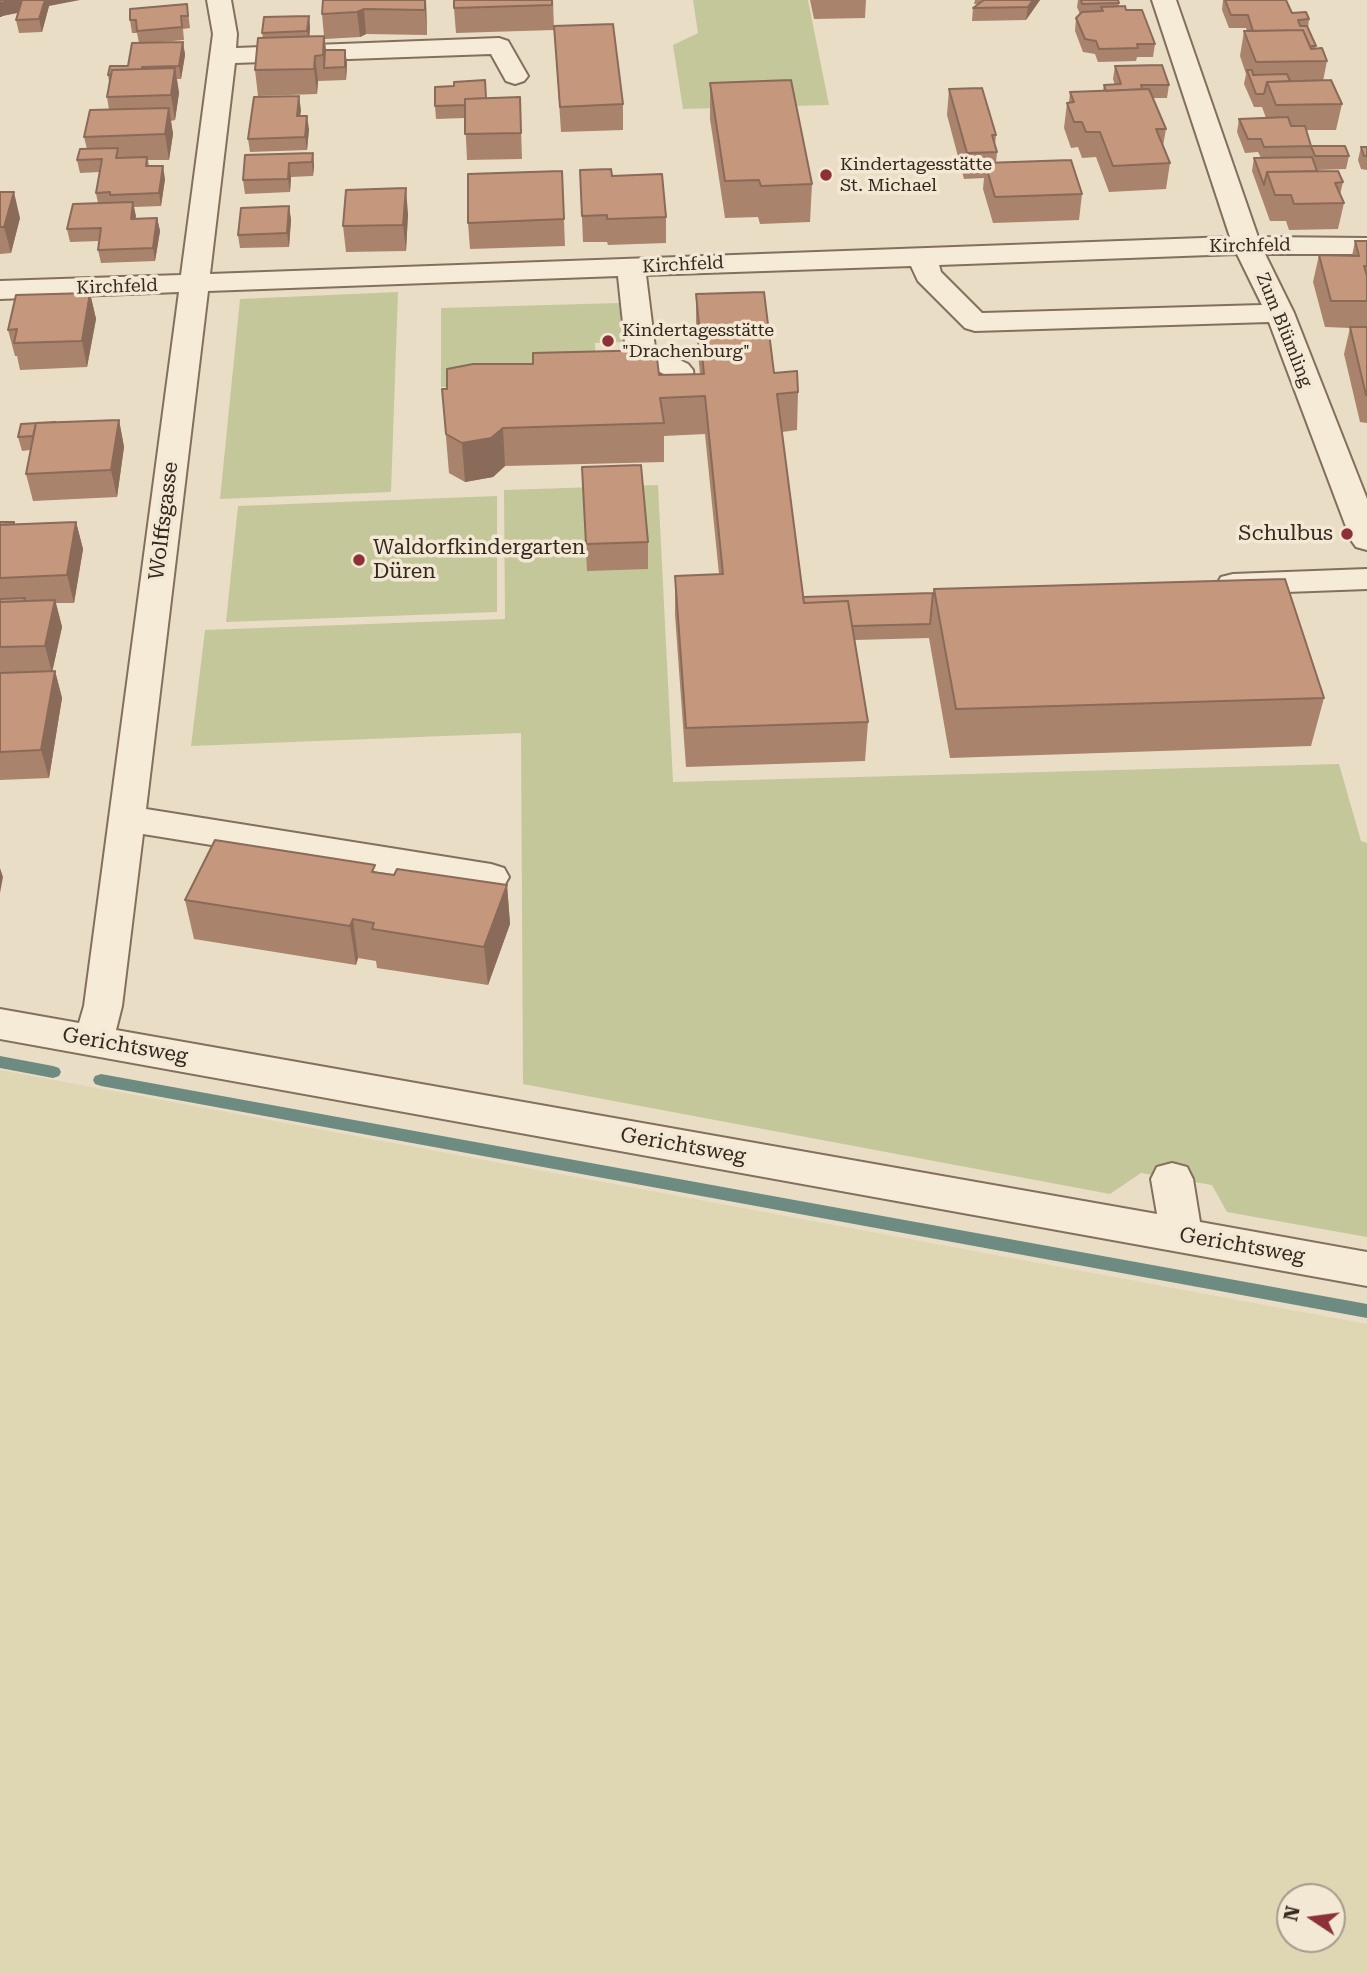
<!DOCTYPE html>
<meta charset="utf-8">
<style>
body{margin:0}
#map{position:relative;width:1367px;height:1974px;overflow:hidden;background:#eaddc5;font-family:"Roboto Serif",serif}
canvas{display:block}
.north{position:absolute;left:1276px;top:1883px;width:70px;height:70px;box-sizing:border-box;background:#f2e8d4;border:2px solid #a69b8c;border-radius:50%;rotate:283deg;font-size:19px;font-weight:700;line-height:28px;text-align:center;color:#34281f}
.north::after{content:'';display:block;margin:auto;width:24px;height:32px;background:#8c3237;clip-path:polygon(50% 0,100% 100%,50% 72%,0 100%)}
</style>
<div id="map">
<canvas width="1367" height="1974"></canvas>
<div class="north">N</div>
</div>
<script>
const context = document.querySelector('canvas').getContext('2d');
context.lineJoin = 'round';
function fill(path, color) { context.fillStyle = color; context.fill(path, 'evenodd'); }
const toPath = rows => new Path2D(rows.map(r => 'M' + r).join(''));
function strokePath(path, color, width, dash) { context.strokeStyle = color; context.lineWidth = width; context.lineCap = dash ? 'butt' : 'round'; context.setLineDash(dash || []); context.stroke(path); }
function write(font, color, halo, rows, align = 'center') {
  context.font = font + ' "Roboto Serif",serif'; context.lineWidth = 7; context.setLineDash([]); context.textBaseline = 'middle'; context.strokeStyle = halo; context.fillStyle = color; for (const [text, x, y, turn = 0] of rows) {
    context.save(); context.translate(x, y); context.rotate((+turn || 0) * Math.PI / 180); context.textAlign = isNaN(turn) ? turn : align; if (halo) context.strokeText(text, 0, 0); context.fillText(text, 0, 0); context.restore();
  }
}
fill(toPath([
 [0,1070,1367,1324,1367,1974,0,1974],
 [1290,1897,1332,1897,1332,1939,1290,1939]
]), '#dfd6b3');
fill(toPath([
 [693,0,808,0,829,105,683,109,673,45,698,33],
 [398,292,391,492,220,499,240,299],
 [619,303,623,342,595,343,596,368,570,383,441,387,441,308],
 [658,485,673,782,1339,764,1361,841,1367,843,1367,1237,1227,1212,1212,1185,1141,1173,1110,1194,523,1084,521,733,191,746,205,630,505,619,504,490],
 [497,496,497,612,226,622,238,506]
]), '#c4c79a');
fill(toPath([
 [0,1056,53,1066,59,1068,61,1072,59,1076,53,1078,0,1068,0,1056],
 [101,1074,1367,1304,1367,1318,101,1086,95,1084,93,1080,95,1076,101,1074]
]), '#6e8b82');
const minor = toPath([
 [207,0,231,0,237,34,236,48,499,38,508,41,528,76,524,81,515,84,506,81,491,54,235,63,210,274,1230,237,1152,0,1176,0,1258,237,1367,238,1367,254,1265,254,1294,313,1367,499,1367,550,1356,547,1351,540,1269,322,975,331,965,328,918,281,911,266,646,275,655,348,688,364,693,370,696,399,692,405,681,408,670,405,666,399,664,374,631,358,626,352,618,276,208,291,146,809,491,864,504,868,509,877,504,886,491,890,143,834,122,1006,116,1030,1157,1214,1151,1179,1157,1167,1172,1163,1187,1167,1193,1179,1200,1222,1367,1252,1367,1286,0,1039,0,1009,79,1023,84,1006,179,292,0,299,0,281,181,275,213,34,207,0],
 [1237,254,1262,305,982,313,941,272,939,265,1237,254],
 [1367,569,1367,589,1233,594,1221,591,1217,584,1221,577,1233,574,1367,569]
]);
strokePath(minor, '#836f5d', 4);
fill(minor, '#f5ebd7');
fill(toPath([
 [0,0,49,6,42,32,19,33,16,20,18,13,2,16,2,17,0,17],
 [323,0,426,0,427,35,366,34,360,37,325,39,326,50,345,50,347,63,346,80,318,81,317,94,258,96,255,70,263,38,262,33,309,16,310,28,309,37,324,36,322,14],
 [553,0,554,30,456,33,454,8],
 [810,0,866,0,865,18,814,19],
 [975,0,1040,0,1026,20,972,21,973,8,978,4,974,4],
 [1078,0,1118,0,1119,6,1126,10,1155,44,1153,57,1137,57,1136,61,1098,62,1095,54,1083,52,1075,31,1076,18,1080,14,1077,7],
 [1223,0,1286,0,1292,13,1309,19,1308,28,1316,46,1315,48,1327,61,1323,81,1342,104,1336,130,1306,130,1311,146,1309,157,1311,146,1349,156,1346,169,1317,170,1317,171,1343,182,1340,195,1344,203,1338,229,1289,230,1286,221,1270,221,1252,171,1254,158,1261,158,1258,152,1245,153,1237,132,1239,119,1266,118,1262,107,1254,107,1244,84,1246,74,1240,56,1244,31,1247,31,1246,28,1229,28,1222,10],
 [187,4,190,28,183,29,184,40,149,43,183,42,185,55,181,79,177,79,179,93,175,120,171,121,173,134,169,160,148,160,149,166,165,179,161,206,134,207,135,219,157,218,160,231,155,261,101,263,98,250,99,241,70,242,67,229,98,203,96,193,100,172,80,173,77,160,87,149,84,137,109,110,107,97,109,82,108,75,128,66,139,43,137,33,132,33,130,20],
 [554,26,623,104,623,130,561,132],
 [1115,66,1169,85,1167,98,1153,98,1166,129,1163,146,1170,163,1166,189,1109,192,1096,157,1082,158,1078,147,1071,148,1064,128,1067,103,1069,102,1070,92,1103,91,1104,85,1115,85,1113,79],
 [710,83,812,184,810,222,760,224,758,217,725,218,710,119],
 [949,89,996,135,995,145,997,152,996,163,1082,194,1079,220,993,223,983,189,984,178,964,179,947,115],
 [520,97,522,159,467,160,465,118,436,119,435,106,486,98],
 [301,110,300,116,309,129,307,150,250,152,248,139],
 [1361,147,1367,147,1367,170,1361,169,1358,160],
 [313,153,314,166,313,176,291,177,290,192,245,194,243,180],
 [580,170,612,176,666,217,666,243,608,245,607,242,583,242],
 [562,171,565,246,470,249,468,223],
 [0,192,20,218,11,253,0,254],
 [289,206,291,220,289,247,240,248,238,235],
 [408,214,406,251,346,252,343,226],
 [1355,241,1367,241,1367,423,1360,422,1344,354,1350,328,1325,327,1313,282,1319,255,1352,256],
 [90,293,96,319,87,367,20,370,17,356,15,356,8,330],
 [696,294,774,373,798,392,797,430,782,432,803,597,933,593,934,589,1324,698,1311,746,950,758,929,638,855,640,868,722,865,761,686,767,675,615,675,576,719,574,705,434,664,436,664,462,505,466,493,477,465,482,449,473,442,389,659,375,700,374,696,332],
 [119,420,124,447,117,497,33,501,26,474,30,450,22,451,18,437],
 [582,467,648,542,648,569,587,571],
 [0,522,14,522,15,524,76,522,83,549,74,603,56,603,62,627,52,671,55,671,62,698,49,778,0,780],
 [376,873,394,875,507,885,510,924,488,985,377,968,376,961,358,958,356,965,194,939,185,900]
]), '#a9836c');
fill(toPath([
 [15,0,23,0,25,11,2,16,2,17,0,17,0,3],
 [45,0,80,0,49,6,42,32,39,19],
 [425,0,426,0,427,35,425,10],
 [1033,0,1040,0,1026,20,1028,7],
 [364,9,366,34,360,37,357,12],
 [309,16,310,28,309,44,307,31],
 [324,36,327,61,324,68,323,55],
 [183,42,185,55,181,79,179,66],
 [345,50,347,63,346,80,345,67],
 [315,56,318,81,317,94,314,69],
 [175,68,179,93,175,120,171,95],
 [299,96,301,110,298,130,297,116],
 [169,108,173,134,169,160,165,134],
 [307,116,309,129,307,150,305,137],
 [313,153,314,166,313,176,312,162],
 [289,163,291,177,290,192,288,179],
 [163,166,165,179,161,206,159,193],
 [406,188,408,214,406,251,403,225],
 [14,192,20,218,11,253,4,227],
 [133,202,136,216,133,232,131,219],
 [289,206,291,220,289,247,287,233],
 [157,218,160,231,155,261,153,248],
 [90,293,96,319,87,367,82,341],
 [119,420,124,447,117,497,111,470],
 [503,428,505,466,493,477,465,482,462,443],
 [76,522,83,549,74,603,67,575],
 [55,600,62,627,52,673,45,646],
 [55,671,62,698,49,778,41,750],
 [0,868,3,877,0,893],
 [507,885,510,924,488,985,484,947],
 [353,919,358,958,356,965,350,926]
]), '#8a6a58');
const building = toPath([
 [0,0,15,0,0,3,0,0],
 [22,0,45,0,39,19,16,20,22,0],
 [323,0,425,0,425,10,364,9,357,12,322,14,323,0],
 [454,0,552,0,552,5,454,8,454,0],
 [984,0,1033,0,1028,7,973,8,984,0],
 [1081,0,1118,0,1119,3,1082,4,1081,0],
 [1225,0,1286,0,1292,13,1306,12,1309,19,1298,20,1300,26,1307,26,1316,46,1310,46,1303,30,1253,31,1248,15,1231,15,1225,0],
 [187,4,188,16,181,16,182,27,137,31,136,20,130,20,130,9,187,4],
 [1125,6,1126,10,1142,10,1155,44,1137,44,1138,48,1099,49,1096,41,1085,39,1076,18,1082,12,1103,11,1101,7,1125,6],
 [309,16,307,31,262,33,264,17,309,16],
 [613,24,623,104,560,107,554,26,613,24],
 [1303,30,1311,49,1322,48,1327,61,1256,62,1244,31,1303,30],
 [324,36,323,55,315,56,314,69,255,70,258,38,324,36],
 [183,42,179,66,142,67,142,69,112,70,111,75,108,75,110,66,128,66,132,43,183,42],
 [325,50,345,50,345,67,324,68,325,50],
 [1162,65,1169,85,1141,85,1142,89,1106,91,1104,85,1121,84,1115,66,1162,65],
 [175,68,171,95,107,97,112,70,175,68],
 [1247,70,1252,70,1253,75,1287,74,1290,81,1267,82,1264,94,1256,94,1247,70],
 [485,80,486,98,465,99,465,105,435,106,435,87,454,86,454,82,485,80],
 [791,80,812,184,761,186,759,180,725,181,710,83,791,80],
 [1331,80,1342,104,1276,105,1267,82,1331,80],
 [982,88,996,135,992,135,997,152,967,153,949,89,982,88],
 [1149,89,1166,129,1156,129,1170,163,1113,166,1100,132,1086,132,1082,122,1074,122,1067,103,1074,102,1070,92,1149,89],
 [299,96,297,116,307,116,305,137,248,139,254,97,299,96],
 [520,97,521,133,465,134,465,99,520,97],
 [169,108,165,134,84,137,90,110,169,108],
 [1288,117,1291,126,1305,126,1311,146,1264,147,1261,139,1248,139,1239,119,1288,117],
 [1311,146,1345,146,1349,156,1315,156,1311,146],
 [1361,147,1367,147,1367,156,1364,156,1361,147],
 [118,148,116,158,147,157,146,166,163,166,159,193,110,195,110,192,96,193,102,159,77,160,80,149,118,148],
 [313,153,312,162,289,163,288,179,243,180,245,155,313,153],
 [1312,157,1317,171,1267,172,1264,185,1254,158,1312,157],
 [1071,160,1082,194,995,197,985,163,1071,160],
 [611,169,612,176,662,174,666,217,607,219,607,215,582,216,580,170,611,169],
 [562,171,564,219,468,223,468,174,562,171],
 [1338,171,1343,182,1335,183,1344,203,1294,204,1291,195,1275,195,1267,172,1338,171],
 [406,188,403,225,343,226,346,190,406,188],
 [0,192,14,192,4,227,0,227,0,192],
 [133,202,131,219,157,218,153,248,98,250,101,228,67,229,73,204,133,202],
 [289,206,287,233,238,235,241,208,289,206],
 [1355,241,1367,241,1367,266,1364,266,1367,276,1367,301,1331,301,1319,255,1359,256,1355,241],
 [764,292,774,373,797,371,798,392,777,394,804,603,848,601,868,722,686,728,675,576,723,574,705,396,660,398,664,423,503,428,491,438,462,443,446,434,442,389,447,389,447,369,473,364,533,364,533,353,656,350,659,375,704,374,696,294,764,292],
 [90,293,82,341,14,343,17,329,8,330,16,295,90,293],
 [1350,327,1367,327,1367,395,1366,395,1350,327],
 [119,420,111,470,26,474,36,423,119,420],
 [55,422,36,423,33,436,18,437,21,424,55,422],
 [641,465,648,542,586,544,582,467,641,465],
 [0,522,14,522,14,524,0,525,0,522],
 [76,522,67,575,0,578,0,525,76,522],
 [1285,579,1324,698,956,709,934,589,1285,579],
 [933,593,930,624,852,626,848,601,804,603,803,597,933,593],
 [25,598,24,601,0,602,0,599,25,598],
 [55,600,45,646,0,647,0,602,55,600],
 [55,671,41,750,0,752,0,673,55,671],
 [215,840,375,865,372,872,394,875,397,869,507,885,484,947,372,929,374,923,353,919,350,926,185,900,215,840]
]);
fill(building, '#c5987e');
strokePath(building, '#8a6a58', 2);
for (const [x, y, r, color] of [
 [826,175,7,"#8c3237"],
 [608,341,7,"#8c3237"],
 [1347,534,7,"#8c3237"],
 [359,560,7,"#8c3237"]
]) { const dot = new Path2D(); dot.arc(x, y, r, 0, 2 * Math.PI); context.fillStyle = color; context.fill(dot); strokePath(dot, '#f2e8d4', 2.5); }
write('18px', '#34281f', '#f2e8d4', [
 ["Kindertagesstätte",840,165],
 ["St. Michael",840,186],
 ["Kindertagesstätte",622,331],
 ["\"Drachenburg\"",622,352]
], 'left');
write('18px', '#34281f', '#f2e8d4', [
 ["Kirchfeld",1250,246,-1],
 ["Kirchfeld",683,265,-3],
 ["Kirchfeld",117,287,-2],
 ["Zum Blümling",1284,330,68]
]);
write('21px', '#34281f', '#f2e8d4', [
 ["Wolffsgasse",164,521,-83],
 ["Gerichtsweg",125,1046,10],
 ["Gerichtsweg",683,1146,10],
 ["Gerichtsweg",1242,1246,10]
]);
write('21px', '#34281f', '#f2e8d4', [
 ["Schulbus",1333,534],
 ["Waldorfkindergarten",373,548,"left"],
 ["Düren",373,572,"left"]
], 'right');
</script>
